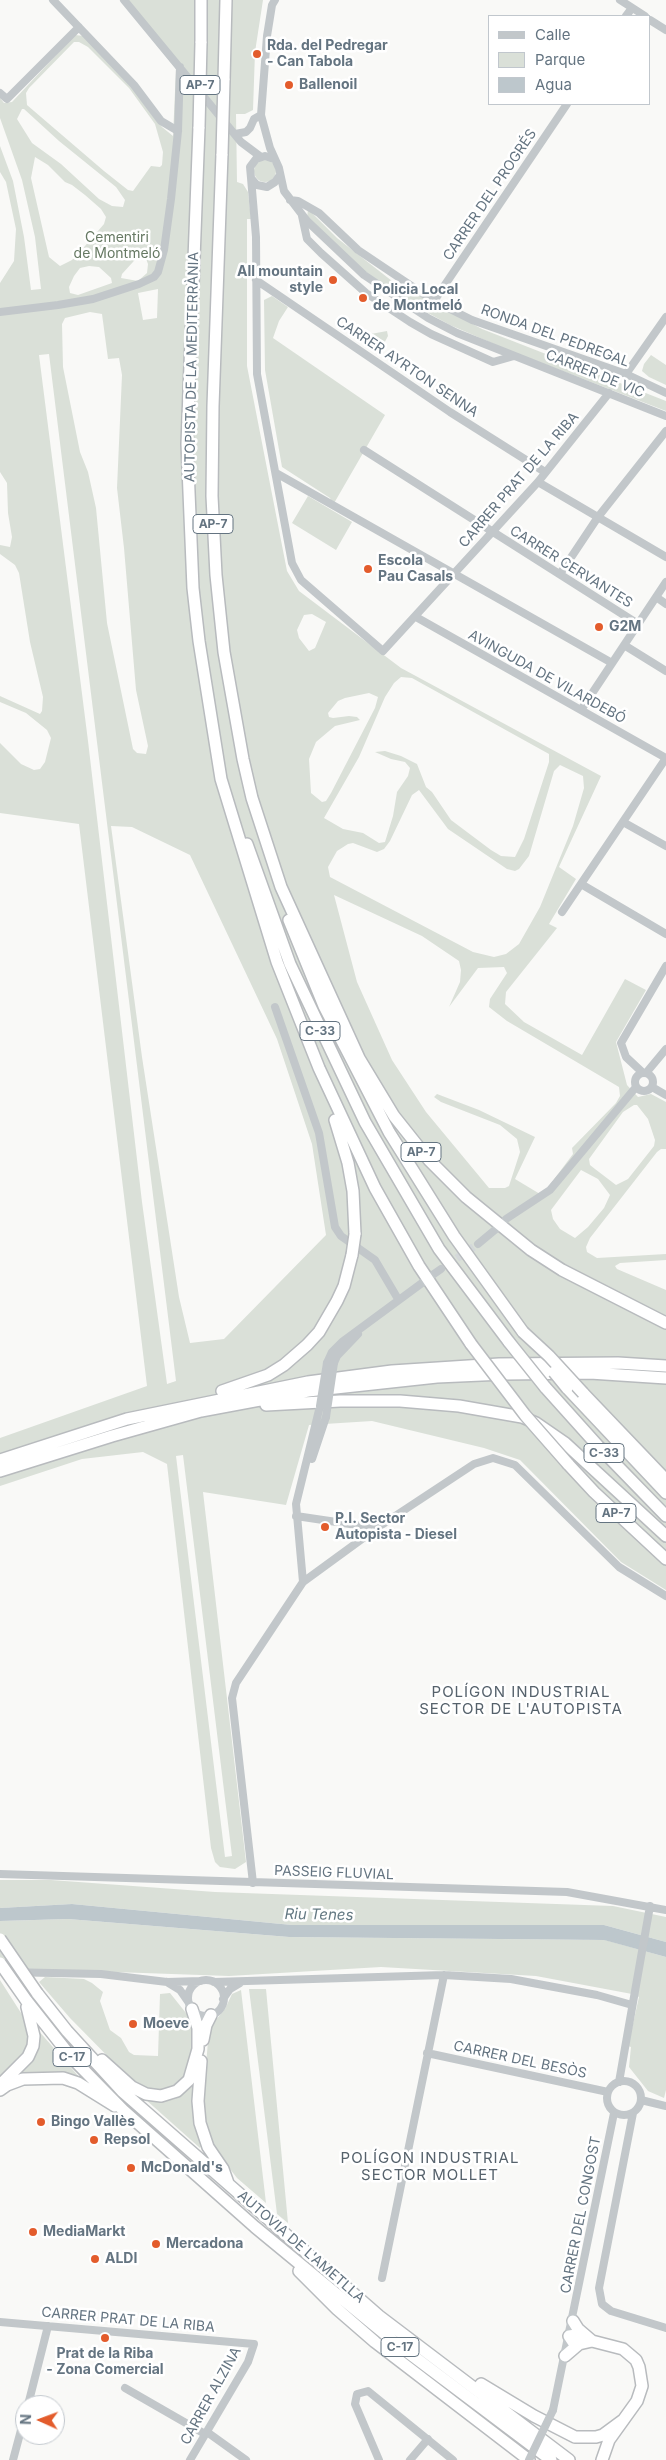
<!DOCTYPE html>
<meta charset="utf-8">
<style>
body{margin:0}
#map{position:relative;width:666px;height:2460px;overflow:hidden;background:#f9f9f7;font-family:Inter,sans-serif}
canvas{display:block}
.legend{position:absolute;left:488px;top:15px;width:162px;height:90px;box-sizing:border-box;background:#fff;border:1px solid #c1c7cd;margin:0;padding:6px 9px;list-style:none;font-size:15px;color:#647481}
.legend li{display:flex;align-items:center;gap:10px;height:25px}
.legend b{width:25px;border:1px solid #c1c7cd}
.north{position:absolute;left:15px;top:2395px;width:50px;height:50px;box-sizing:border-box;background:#fff;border:1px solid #c1c7cd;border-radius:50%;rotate:272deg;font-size:14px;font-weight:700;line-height:20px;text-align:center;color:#647481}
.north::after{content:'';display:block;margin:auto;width:18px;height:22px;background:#e35c2c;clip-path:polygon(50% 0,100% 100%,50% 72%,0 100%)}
</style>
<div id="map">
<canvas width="666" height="2460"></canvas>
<ul class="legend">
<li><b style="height:6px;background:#c2c7ca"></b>Calle</li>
<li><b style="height:14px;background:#dae0d8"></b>Parque</li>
<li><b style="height:14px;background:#bdc7cc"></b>Agua</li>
</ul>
<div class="north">N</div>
</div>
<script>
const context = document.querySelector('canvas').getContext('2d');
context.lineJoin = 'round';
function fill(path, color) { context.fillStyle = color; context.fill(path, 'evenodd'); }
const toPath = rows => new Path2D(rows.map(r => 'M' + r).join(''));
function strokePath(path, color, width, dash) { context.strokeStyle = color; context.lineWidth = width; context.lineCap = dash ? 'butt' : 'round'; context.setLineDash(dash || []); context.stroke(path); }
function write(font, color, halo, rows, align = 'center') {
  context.font = font + ' Inter,sans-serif'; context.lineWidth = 5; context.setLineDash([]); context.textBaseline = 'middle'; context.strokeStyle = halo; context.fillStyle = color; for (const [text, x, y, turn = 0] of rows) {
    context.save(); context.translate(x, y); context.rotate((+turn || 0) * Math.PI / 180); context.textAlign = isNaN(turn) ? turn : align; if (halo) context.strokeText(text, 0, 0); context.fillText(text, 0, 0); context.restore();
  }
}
fill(toPath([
 [120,0,263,0,255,52,253,110,245,114,236,114,237,182,243,184,248,192,251,219,247,219,247,366,287,571,299,591,401,668,601,776,559,867,576,879,549,924,557,928,506,992,505,1004,524,1022,582,1055,625,979,646,990,616,1042,627,1085,638,1097,651,1094,666,1102,666,1149,661,1149,657,1152,590,1238,586,1247,587,1252,597,1258,666,1254,666,1260,620,1263,615,1266,617,1269,666,1290,666,1590,621,1562,520,1460,484,1448,372,1421,309,1425,286,1505,203,1492,246,1862,235,1869,220,1867,215,1862,211,1848,167,1464,143,1452,82,1459,0,1486,0,1438,147,1386,79,824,0,813,0,743,21,764,34,770,40,769,45,762,51,738,47,730,26,713,0,702,0,696,40,714,42,711,43,697,30,642,19,573,15,565,0,554,0,545,10,547,12,537,8,513,7,483,0,472,0,283,14,261,16,229,6,182,0,172,0,146,13,181,24,237,31,290,41,289,35,237,22,180,0,118,0,98,4,103,12,102,75,35,84,36,132,86,162,127,173,136,176,69],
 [74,42,79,42,88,47,129,88,155,124,163,152,162,165,160,167,151,166,133,191,128,190,104,171,27,105,26,93,29,88],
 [22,109,24,109,59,141,116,187,125,200,123,207,112,206,99,199,61,164,32,143,17,119],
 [35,157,48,165,65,182,72,185,85,195,101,209,106,217,104,224,85,246,72,260,60,266,49,257,31,178],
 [143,251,148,264,147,273,138,281,121,278,122,274],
 [89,266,99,267,111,278,112,283,78,295,70,293,69,287,74,276,80,268],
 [158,289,157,318,143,320,138,293],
 [90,312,102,314,108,359,119,358,122,375,117,488,124,548,136,690,148,746,146,754,137,753,133,749,107,623,96,508,88,472,80,452,63,367,62,324,65,318],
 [49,354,176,1381,167,1384,142,1202,88,741,39,355],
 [312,614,326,622,315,648,309,651,299,638,297,630,304,615],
 [401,677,412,678,549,754,549,762,524,839,515,857,501,856,491,850,451,820,432,792,426,787,417,764,401,756,385,751,375,752,391,759,405,762,410,768,408,776,397,792,393,816,385,842,379,843,363,833,343,829,324,818,359,757,385,697,394,683],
 [369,693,378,697,375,708,331,793,326,801,322,802,311,793,309,759,316,742,335,726,360,720,357,717,349,716,333,718,329,717,328,713,338,701,345,698],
 [560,765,583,776,584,788,573,826,540,907,519,944,506,954,494,957,473,952,330,877,328,867,337,851,348,844,353,843,377,852,384,849,390,841,412,795,419,790,448,829,507,869,515,871,519,869,529,856,554,771],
 [111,826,132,827,190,855,277,1039,312,1144,326,1235,224,1339,190,1343,179,1297,142,1057],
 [334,895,422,936,459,961,461,970,460,982,449,1007,478,968,504,967,507,973,490,999,489,1007,507,1021,619,1087,620,1096,616,1103,572,1148,573,1154,546,1190,540,1194,515,1179,535,1137,479,1110,437,1094,434,1097,441,1102,500,1125,517,1139,520,1152,509,1186,505,1188,489,1188,426,1112,392,1060,357,982],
 [634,1105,637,1105,648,1119,655,1140,654,1146,628,1179,616,1185,595,1169,590,1165,589,1159,623,1112],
 [581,1170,598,1179,610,1195,604,1208,588,1227,575,1238,560,1229,553,1219,551,1210],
 [183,1455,232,1856,225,1857,176,1456],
 '254 171a11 11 0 1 1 22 0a11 11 0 1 1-22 0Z',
 [308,209,337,238,392,281,482,329,666,401,666,411,508,350,450,325,408,302,345,257,307,219],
 [272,296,288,307,279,321,273,338,385,415,333,505,330,498,282,467,265,370,264,300],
 [387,331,388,336,380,351,360,336],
 [651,355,666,365,666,385,649,377,642,371,644,364],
 [308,496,352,522,336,550,292,523],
 [0,1880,51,1880,215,1892,613,1906,666,1917,666,1942,604,1925,292,1925,72,1904,0,1908],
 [68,1919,289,1937,605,1940,666,1957,666,2090,664,2098,648,2091,629,2067,631,2047,628,2046,639,1997,632,1994,536,1976,381,1967,229,1976,0,1968,0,1921],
 [45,1977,84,1979,92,1983,103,1992,100,2001,110,2030,121,2038,129,2052,134,2055,158,2056,160,1994,170,1993,190,2018,194,2035,192,2059,187,2074,180,2084,162,2092,146,2089,131,2080,70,2018,39,1982],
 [0,1980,23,2016,29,2030,28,2043,22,2057,0,2077],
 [249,1989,266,1989,288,2223,277,2214],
 [241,1990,266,2203,237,2178,212,2146,204,2125,203,2104,209,2028,225,2009,232,1994],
 [37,2029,81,2079,57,2074,32,2073,16,2076],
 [197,2076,194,2110,196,2128,202,2145,200,2148,145,2099,160,2101,175,2099,188,2090]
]), '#dae0d8');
fill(toPath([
 [72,1904,292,1925,604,1925,666,1942,666,1957,604,1940,289,1937,68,1919,0,1921,0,1908]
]), '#bdc7cc');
strokePath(toPath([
 [447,1265,478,1244]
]), '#d4d8da', 8, [8, 4]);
const highway = toPath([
 [201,0,201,43],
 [224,80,226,0],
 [199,127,187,444,193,588,199,641,221,779,277,962,319,1068,375,1188,419,1266,471,1344],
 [222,154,213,406,212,496,216,575,224,652,243,759,252,798,281,887,359,1058,394,1116,429,1160,466,1197,531,1250,562,1270,666,1323],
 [247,844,290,964,365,1122,439,1249,509,1342],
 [289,920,324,1006,389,1132,454,1236,523,1332],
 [335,1120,348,1163,353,1191,355,1234],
 [545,1387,598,1446,666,1516],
 [567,1388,666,1493],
 [222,1391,268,1375,284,1365,307,1345,319,1332,337,1301,344,1286,352,1255],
 [583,1393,666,1480],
 [266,1405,340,1401,400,1401,459,1406,522,1417,536,1423,565,1443,666,1536],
 [0,1460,127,1419,308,1382,392,1371,499,1364,618,1363,666,1366],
 [568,1464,594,1492,666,1559],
 [0,1471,112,1436,201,1411,308,1391,437,1377,504,1374,590,1373,666,1378],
 [37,1993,67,2031,122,2091,379,2316,569,2460],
 [26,2000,71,2057,123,2110,255,2227,397,2344,551,2460],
 [203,2040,206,2025,211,2015],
 [102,2060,132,2087,146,2094,161,2096,177,2091,189,2080,198,2049,198,2028,192,2009],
 [201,2061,198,2101,200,2123,208,2147,223,2169,228,2183],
 [2,2083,28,2057,33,2046,34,2036,27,2007],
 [0,2090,7,2085,23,2079,63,2078,78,2083,115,2106],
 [299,2271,337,2309,375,2342,529,2460],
 [573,2321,578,2329,592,2341],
 [579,2344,573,2342,569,2336,583,2334],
 [565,2356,579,2344,592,2341,623,2349,636,2360,639,2367,642,2386,637,2401,609,2440,602,2460],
 [481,2384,534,2416,575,2437,596,2437,603,2435,622,2421]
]);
strokePath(highway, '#b8bbbe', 14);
strokePath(toPath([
 [53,0,134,85,161,121,178,131],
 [124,0,241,142,261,157],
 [275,0,272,5,267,36,261,115,270,148,279,168,284,191,307,221,364,275,428,318,457,333,666,416],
 [620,0,645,16],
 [626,16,632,8],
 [650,20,666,30],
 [0,93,7,99,79,27],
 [235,134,246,132,250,128,254,119,261,115],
 [274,159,265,156,256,159,250,167,251,178,257,185,267,187,275,182,280,175],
 [251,178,256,237,257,374,292,563,301,580,383,651,538,482,609,393],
 [290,200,298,201,319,213,358,250,434,301,472,320,626,374,666,393],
 [302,216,307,239,321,253,366,293,410,322,431,334,493,362,514,356],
 [256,280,450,412,545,472],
 [434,301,567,104],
 [0,312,58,305,93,299,139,284,154,277,158,272,164,250,171,199,178,131,180,67],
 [626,374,666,317],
 [364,450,638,624],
 [276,473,612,663],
 [538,482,666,557],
 [560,574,598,517,666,431],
 [656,597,666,604],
 [416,617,666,758],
 [624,645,666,671],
 [581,710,666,582],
 [623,822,666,846],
 [581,884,666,934],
 [562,912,666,758],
 [275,1007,319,1133,335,1227,341,1236,375,1260,398,1299],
 [642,1072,626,1057,621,1043,666,966],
 '635 1082a9 9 0 1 1 18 0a9 9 0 1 1-18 0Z',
 [646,1073,666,1049],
 [652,1087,666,1095],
 [506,1219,550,1190,636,1087],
 [478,1244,496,1229],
 [431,1276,441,1269],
 [327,1363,332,1352,342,1342,422,1283],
 [334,1363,337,1356,358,1334],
 [312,1459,326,1417],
 [296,1516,377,1528],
 [303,1582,377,1528,474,1464,493,1458,515,1465,619,1567,666,1596],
 [0,1874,567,1892,666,1910],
 [253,1883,232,1698,236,1683,303,1582,296,1504,320,1406],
 [4,1972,101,1974,167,1982,201,1981],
 '188 1998a18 18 0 1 1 36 0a18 18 0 1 1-36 0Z',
 [167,1982,180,1990,189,2003],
 [214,1982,444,1975,511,1979,597,1995,632,2005],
 [223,1999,230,1989,240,1983],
 [427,2053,608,2092],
 '607 2098a17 17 0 1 1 34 0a17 17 0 1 1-34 0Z',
 [619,2082,650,1906],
 [641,2100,666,2106],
 [633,2113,599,2288,602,2304,611,2311,666,2328],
 [382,2278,444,1975],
 [0,2322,254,2344,248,2362,190,2460],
 [125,2388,205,2434],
 [28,2405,48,2326],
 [553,2410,614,2113],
 [207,2432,246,2460],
 [13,2460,25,2415],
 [379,2460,355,2404,357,2394,368,2391,453,2460],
 [410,2460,428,2439]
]), '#c2c7ca', 8);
strokePath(highway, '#fff', 11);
const highwayBridge = toPath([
 [199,127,201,43],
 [222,154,224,80],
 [352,1255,355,1234],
 [523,1332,549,1356,583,1393],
 [509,1342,545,1387],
 [471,1344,525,1415,568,1464],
 [554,1372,567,1388],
 [0,1939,37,1993],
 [0,1963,26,2000]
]);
strokePath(highwayBridge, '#b8bbbe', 14, []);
strokePath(toPath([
 [320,1406,327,1363],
 [326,1417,334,1363],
 [529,2460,553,2410]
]), '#c2c7ca', 8);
strokePath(highwayBridge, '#fff', 11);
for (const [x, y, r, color] of [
 [257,54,5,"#e35c2c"],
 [289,85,5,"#e35c2c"],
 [333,280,5,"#e35c2c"],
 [363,298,5,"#e35c2c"],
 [368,569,5,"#e35c2c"],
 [599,627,5,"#e35c2c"],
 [325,1527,5,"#e35c2c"],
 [133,2024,5,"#e35c2c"],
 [41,2122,5,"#e35c2c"],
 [94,2140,5,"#e35c2c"],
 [131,2168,5,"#e35c2c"],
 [33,2232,5,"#e35c2c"],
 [156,2244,5,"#e35c2c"],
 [95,2259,5,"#e35c2c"],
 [105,2338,5,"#e35c2c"]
]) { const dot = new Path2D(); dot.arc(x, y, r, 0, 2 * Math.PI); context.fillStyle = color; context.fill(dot); strokePath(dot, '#fff', 2); }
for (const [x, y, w] of [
 [200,85,40],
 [213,524,40],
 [320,1031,40],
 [421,1152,40],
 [604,1453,40],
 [616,1513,40],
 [72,2057,38],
 [400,2347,38]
]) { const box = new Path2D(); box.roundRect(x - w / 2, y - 9.5, w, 19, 4); context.fillStyle = '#fff'; context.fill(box); strokePath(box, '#647481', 1); }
write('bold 12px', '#647481', null, [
 ["AP-7",200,85],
 ["AP-7",213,524],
 ["C-33",320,1031],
 ["AP-7",421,1152],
 ["C-33",604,1453],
 ["AP-7",616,1513],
 ["C-17",72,2057],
 ["C-17",400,2347]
]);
write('bold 14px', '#647481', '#fff', [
 ["Rda. del Pedregar",267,46],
 ["- Can Tabola",267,62],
 ["Ballenoil",299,85],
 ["All mountain",323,272,"right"],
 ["style",323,288,"right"],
 ["Policia Local",373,290],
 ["de Montmeló",373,306],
 ["Escola",378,561],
 ["Pau Casals",378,577],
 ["G2M",609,627],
 ["P.I. Sector",335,1519],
 ["Autopista - Diesel",335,1535],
 ["Moeve",143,2024],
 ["Bingo Vallès",51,2122],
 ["Repsol",104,2140],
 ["McDonald's",141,2168],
 ["MediaMarkt",43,2232],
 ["Mercadona",166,2244],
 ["ALDI",105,2259],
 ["Prat de la Riba",105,2354,"center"],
 ["- Zona Comercial",105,2370,"center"]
], 'left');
write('14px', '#647481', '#fff', [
 ["CARRER DEL PROGRÉS",490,195,-56],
 ["RONDA DEL PEDREGAL",555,336,20],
 ["AUTOPISTA DE LA MEDITERRÀNIA",192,367,-89],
 ["CARRER AYRTON SENNA",407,367,34],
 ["CARRER DE VIC",595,374,22],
 ["CARRER PRAT DE LA RIBA",519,480,-49],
 ["CARRER CERVANTES",571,567,32],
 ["AVINGUDA DE VILARDEBÓ",547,677,29],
 ["PASSEIG FLUVIAL",334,1873,2],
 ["CARRER DEL BESÒS",520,2060,12],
 ["CARRER DEL CONGOST",581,2215,-79],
 ["AUTOVIA DE L'AMETLLA",301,2247,41],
 ["CARRER PRAT DE LA RIBA",128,2320,5],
 ["CARRER ALZINA",211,2396,-61]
]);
write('14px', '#667963', '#fff', [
 ["Cementiri",117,238],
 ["de Montmeló",117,254]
]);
context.letterSpacing = '1px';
write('15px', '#56626c', '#fff', [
 ["POLÍGON INDUSTRIAL",521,1692],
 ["SECTOR DE L'AUTOPISTA",521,1709],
 ["POLÍGON INDUSTRIAL",430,2158],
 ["SECTOR MOLLET",430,2175]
]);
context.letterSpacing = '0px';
write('italic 15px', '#647983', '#fff', [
 ["Riu Tenes",319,1915,1]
]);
</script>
